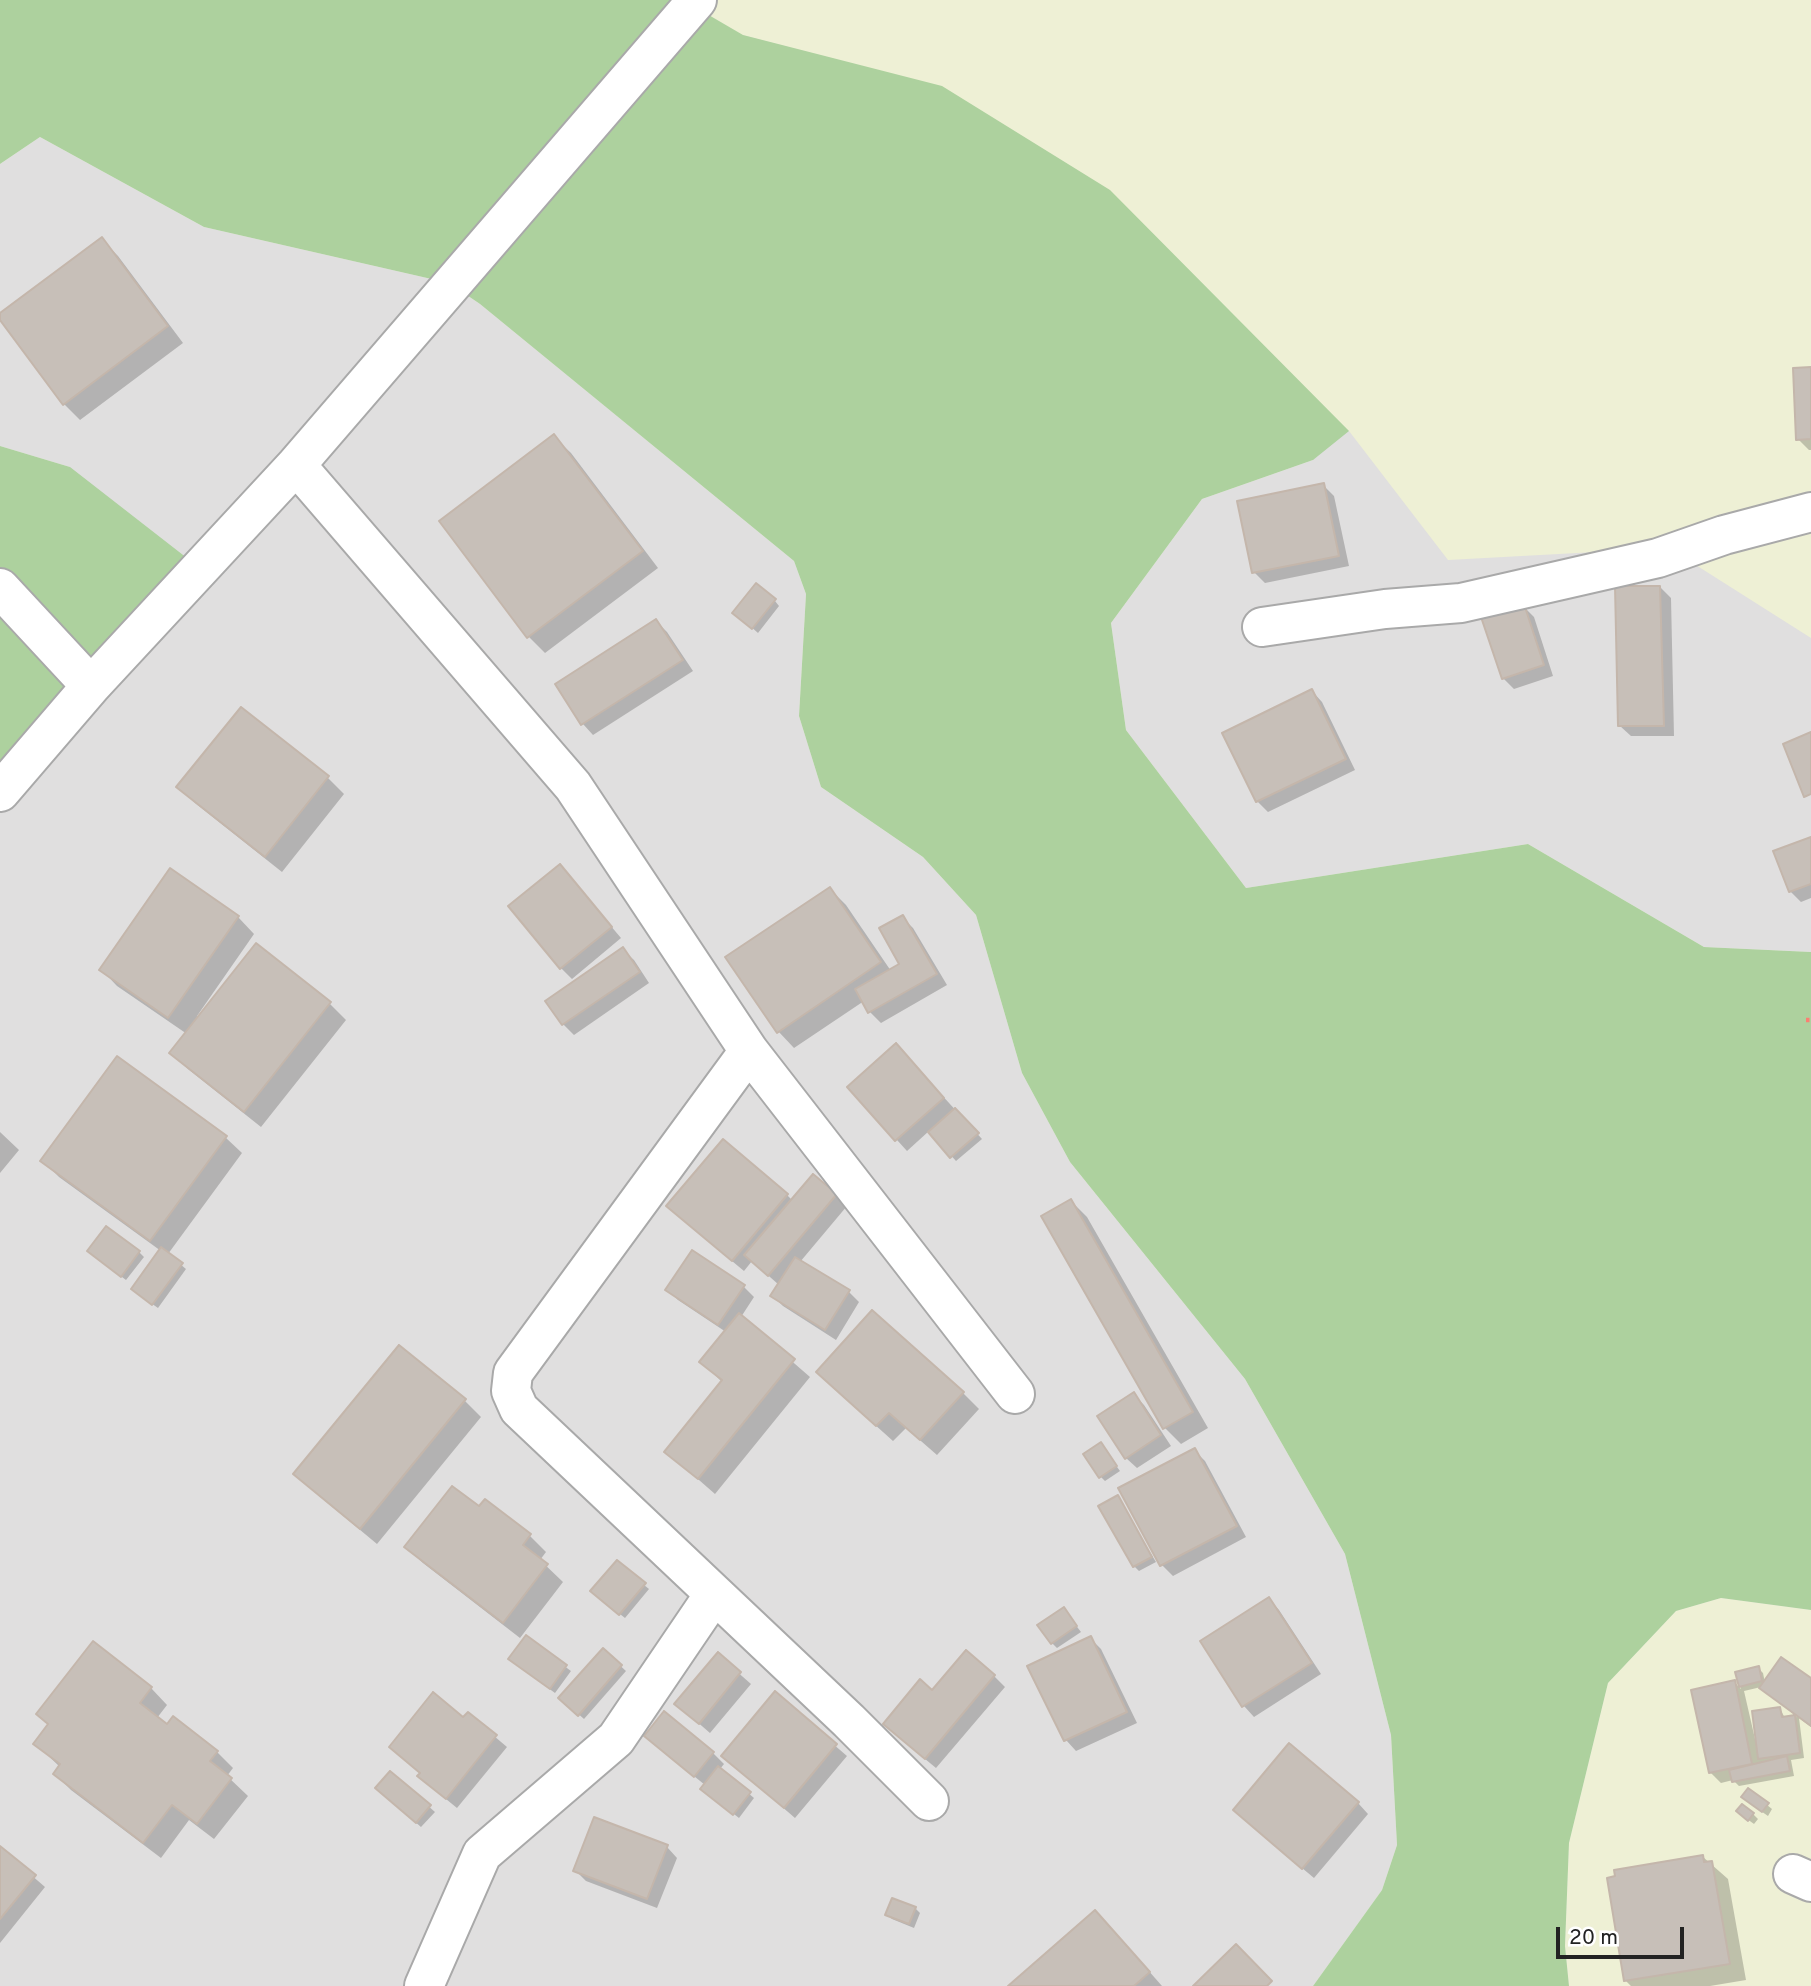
<!DOCTYPE html>
<style>
body{margin:0}
#map{position:relative;width:1811px;height:1986px;overflow:hidden;background:#f2efe9;font-family:Overpass,sans-serif}
canvas{display:block}
.scale{position:absolute;left:1556px;top:1927px;width:128px;height:32px;box-sizing:border-box;border:4px solid #222;border-top:0;padding-left:9px;font-size:21px;line-height:24px;white-space:nowrap;color:#222;-webkit-text-stroke:5px #fff;paint-order:stroke}
</style>
<div id="map">
<canvas width="1811" height="1986"></canvas>
<div class="scale">20 m</div>
</div>
<script>
const context = document.querySelector('canvas').getContext('2d');
context.lineJoin = 'round';
function fill(path, color) { context.fillStyle = color; context.fill(path, 'evenodd'); }
const toPath = rows => new Path2D(rows.map(r => 'M' + r).join(''));
function strokePath(path, color, width, dash) { context.strokeStyle = color; context.lineWidth = width; context.lineCap = dash ? 'butt' : 'round'; context.setLineDash(dash || []); context.stroke(path); }
fill(toPath([
 [1811,0,1811,952,1704,947,1528,844,1246,888,1126,730,1111,623,1202,499,1313,460,742,35],
 [40,137,204,227,449,283,480,304,794,561,806,594,799,716,821,787,923,857,976,915,1022,1073,1070,1162,1245,1379,1345,1554,1391,1735,1397,1845,1382,1890,1313,1986,0,1986,0,806,70,467,0,446,0,164]
]), '#e0dfdf');
fill(toPath([
 [683,0,1811,0,1811,638,1669,548,1448,560,1349,431,942,87,742,35],
 [1721,1598,1811,1610,1811,1986,1569,1986,1565,1946,1569,1843,1608,1683,1676,1611]
]), '#eef0d5');
fill(toPath([
 [0,0,683,0,743,35,942,86,1110,190,1349,431,1313,460,1202,499,1111,623,1126,730,1246,888,1528,844,1704,947,1811,952,1811,1610,1721,1598,1676,1611,1608,1683,1569,1843,1565,1946,1569,1986,1313,1986,1382,1890,1397,1845,1391,1735,1345,1554,1245,1379,1070,1162,1022,1073,976,915,923,857,821,787,799,716,806,594,794,561,480,304,449,283,204,227,40,137,0,164],
 [0,446,70,467,201,569,0,806]
]), '#add19e');
fill(toPath([
 [101,239,118,256,183,343,80,420,64,404,0,315],
 [1811,369,1811,450,1809,450,1798,439],
 [554,437,571,453,658,568,545,653,529,637],
 [1323,485,1334,496,1349,566,1265,583,1254,572],
 [1660,587,1671,598,1674,736,1631,736,1620,726],
 [775,601,779,606,758,633,740,617],
 [1523,606,1534,617,1553,676,1514,689,1503,678],
 [656,621,667,632,693,671,593,735,583,724,557,684],
 [1312,691,1322,702,1355,770,1268,812,1257,801,1224,734],
 [328,778,344,794,282,872,195,803,179,787],
 [1811,839,1811,898,1801,902,1790,891],
 [560,866,621,938,572,979,561,968],
 [830,889,846,905,891,971,901,965,902,917,913,928,947,985,881,1023,870,1012,864,1001,794,1048,778,1031],
 [238,917,254,934,197,1016,199,1018,256,946,330,1004,346,1020,261,1127,188,1069,171,1053,187,1034,117,986,101,969],
 [623,950,634,960,649,983,574,1035,563,1024],
 [906,1056,982,1139,956,1161,929,1131,907,1151,849,1087],
 [0,1132,19,1150,0,1173],
 [225,1137,242,1153,168,1254,186,1269,158,1308,138,1294,161,1251,59,1177,43,1161],
 [813,1176,847,1206,800,1262,849,1292,859,1302,836,1340,783,1306,772,1295,779,1285,752,1261,744,1271,679,1217,787,1195,792,1200],
 [1071,1201,1087,1217,1208,1428,1181,1444,1165,1428],
 [139,1252,144,1257,126,1280,94,1256],
 [744,1287,754,1297,741,1317,810,1377,715,1494,667,1452,722,1382,702,1362,726,1332,678,1300,667,1289],
 [400,1347,465,1401,481,1417,377,1544,312,1490,295,1474],
 [835,1389,963,1393,979,1409,937,1455,906,1428,893,1441],
 [1133,1394,1144,1405,1171,1446,1137,1468,1126,1458],
 [1101,1445,1120,1471,1105,1481,1100,1476],
 [1194,1450,1205,1461,1246,1537,1173,1576,1162,1565,1121,1489],
 [1117,1498,1156,1562,1139,1571,1134,1566],
 [485,1501,530,1536,546,1552,540,1560,563,1582,520,1638,423,1563,406,1547,480,1509],
 [644,1585,649,1589,625,1618,597,1596],
 [1269,1599,1279,1610,1321,1674,1254,1717,1244,1706,1202,1642],
 [1068,1615,1081,1632,1057,1648,1052,1643],
 [526,1638,571,1671,555,1693,515,1664],
 [1090,1638,1101,1649,1137,1723,1076,1751,1066,1740,1030,1666],
 [603,1650,626,1671,584,1719,566,1703],
 [718,1655,751,1684,710,1733,688,1714],
 [1758,1668,1763,1673,1765,1683,1811,1681,1811,1727,1799,1718,1804,1758,1791,1760,1794,1776,1739,1786,1733,1780,1721,1783,1710,1772,1734,1682,1741,1689,1737,1673],
 [1761,1687,1797,1717,1785,1718,1780,1709,1757,1739,1755,1739,1744,1691],
 [994,1676,1005,1687,936,1768,896,1735,932,1693],
 [151,1688,167,1705,157,1718,217,1752,233,1768,227,1776,248,1796,214,1839,189,1820,161,1858,71,1790,55,1774,60,1767,36,1744],
 [775,1694,847,1756,795,1818,723,1756],
 [468,1714,507,1747,457,1808,430,1786,419,1776,421,1774,391,1747,464,1720],
 [665,1714,713,1753,724,1764,720,1769,754,1798,739,1818,707,1793,705,1785,657,1746],
 [391,1773,435,1812,421,1827,382,1793],
 [1748,1802,1767,1805,1772,1809,1768,1816],
 [1358,1803,1368,1814,1314,1878,1246,1821],
 [1753,1814,1758,1819,1754,1824,1743,1816],
 [667,1847,677,1858,657,1908,586,1881,575,1870],
 [0,1848,45,1887,0,1943],
 [1703,1857,1728,1879,1746,1980,1710,1986,1631,1986,1626,1981],
 [915,1908,920,1913,914,1928,892,1919,887,1914],
 [1111,1928,1162,1986,1011,1986]
]), '#0003');
const building = toPath([
 [102,237,168,326,63,405,0,320,0,313,102,237],
 [1811,367,1811,439,1796,440,1793,368,1811,367],
 [554,434,643,551,527,638,439,521,554,434],
 [1324,483,1339,556,1252,573,1237,501,1324,483],
 [756,583,776,599,752,629,732,613,756,583],
 [1615,586,1660,586,1664,726,1618,726,1615,586],
 [1524,604,1544,665,1502,679,1481,617,1524,604],
 [656,619,683,660,581,725,555,684,656,619],
 [1312,689,1346,759,1256,802,1222,733,1312,689],
 [241,707,329,776,265,857,176,787,241,707],
 [1811,732,1811,794,1804,797,1783,744,1811,732],
 [1811,837,1811,884,1789,892,1773,851,1811,837],
 [560,864,612,927,560,969,508,906,560,864],
 [170,868,239,916,168,1018,99,970,170,868],
 [830,887,881,962,777,1033,725,957,830,887],
 [903,915,937,974,868,1013,855,989,899,964,879,928,903,915],
 [256,943,331,1002,244,1112,169,1053,256,943],
 [623,947,640,972,562,1025,545,1001,623,947],
 [896,1043,944,1098,895,1141,847,1087,896,1043],
 [117,1056,227,1136,150,1241,40,1161,117,1056],
 [955,1108,979,1133,950,1158,928,1132,955,1108],
 [723,1139,788,1194,732,1261,666,1206,723,1139],
 [813,1174,837,1194,768,1276,744,1255,813,1174],
 [1071,1199,1193,1412,1163,1429,1041,1216,1071,1199],
 [106,1226,140,1251,121,1277,87,1251,106,1226],
 [161,1247,183,1263,152,1305,131,1289,161,1247],
 [692,1250,745,1285,718,1325,665,1290,692,1250],
 [795,1257,850,1290,825,1330,770,1296,795,1257],
 [872,1310,964,1392,920,1440,889,1413,876,1426,816,1372,872,1310],
 [739,1313,795,1359,698,1479,664,1452,722,1380,699,1362,739,1313],
 [399,1345,466,1399,360,1529,293,1474,399,1345],
 [1134,1392,1161,1435,1125,1459,1097,1416,1134,1392],
 [1101,1442,1117,1466,1099,1478,1083,1454,1101,1442],
 [1195,1448,1237,1526,1160,1566,1118,1488,1195,1448],
 [452,1486,479,1506,485,1499,531,1534,523,1545,548,1564,503,1623,404,1547,452,1486],
 [1118,1495,1152,1557,1133,1567,1098,1506,1118,1495],
 [617,1560,646,1583,619,1615,590,1591,617,1560],
 [1269,1597,1312,1663,1242,1707,1200,1641,1269,1597],
 [1064,1607,1077,1626,1051,1644,1037,1625,1064,1607],
 [526,1635,567,1665,550,1689,508,1659,526,1635],
 [1091,1636,1127,1712,1064,1741,1027,1666,1091,1636],
 [93,1641,152,1687,140,1703,167,1724,173,1716,218,1751,210,1761,232,1778,197,1824,172,1805,143,1843,53,1774,60,1764,33,1744,48,1724,36,1714,93,1641],
 [603,1648,622,1665,578,1716,558,1698,603,1648],
 [966,1650,995,1675,925,1759,883,1724,920,1679,932,1690,966,1650],
 [718,1652,741,1672,699,1724,674,1704,718,1652],
 [1781,1657,1811,1678,1811,1726,1759,1688,1781,1657],
 [1759,1666,1762,1681,1739,1687,1735,1672,1759,1666],
 [1735,1680,1752,1764,1709,1773,1691,1690,1735,1680],
 [775,1691,837,1744,784,1808,721,1756,775,1691],
 [433,1692,463,1717,468,1712,497,1735,446,1799,417,1776,420,1773,389,1747,433,1692],
 [1780,1707,1782,1717,1795,1715,1800,1753,1758,1759,1752,1711,1780,1707],
 [664,1711,714,1752,694,1777,644,1736,664,1711],
 [1289,1743,1359,1802,1302,1869,1233,1810,1289,1743],
 [1787,1756,1790,1771,1732,1782,1729,1770,1787,1756],
 [718,1766,751,1792,733,1815,700,1789,718,1766],
 [390,1771,431,1805,416,1823,375,1788,390,1771],
 [1748,1788,1769,1803,1762,1812,1741,1797,1748,1788],
 [1742,1804,1754,1813,1748,1821,1736,1811,1742,1804],
 [594,1817,668,1845,647,1899,573,1871,594,1817],
 [0,1846,36,1875,0,1919,0,1846],
 [1703,1855,1704,1862,1712,1861,1730,1964,1624,1981,1607,1878,1615,1876,1614,1870,1703,1855],
 [892,1898,916,1907,909,1924,885,1915,892,1898],
 [1095,1910,1150,1972,1134,1986,1008,1986,1095,1910],
 [1236,1944,1272,1981,1267,1986,1193,1986,1236,1944]
]);
fill(building, '#c7bfb8');
strokePath(building, '#c4b6ab', 2);
const minor = toPath([
 [296,465,573,786,749,1051,1015,1394],
 [0,588,91,686],
 [1262,627,1385,609,1461,603,1658,558,1724,535,1811,512],
 [0,792,91,686,296,465,697,0],
 [749,1051,513,1373,511,1391,519,1409,849,1721,929,1801],
 [1793,1874,1811,1882],
 [424,1986,482,1854,616,1739,713,1596]
]);
strokePath(minor, '#a9a9a9', 42);
strokePath(toPath([
 [1806,1020,1811,1020]
]), '#fa8072', 4.5, [3.5, 3.5]);
strokePath(minor, '#fff', 38);
</script>
